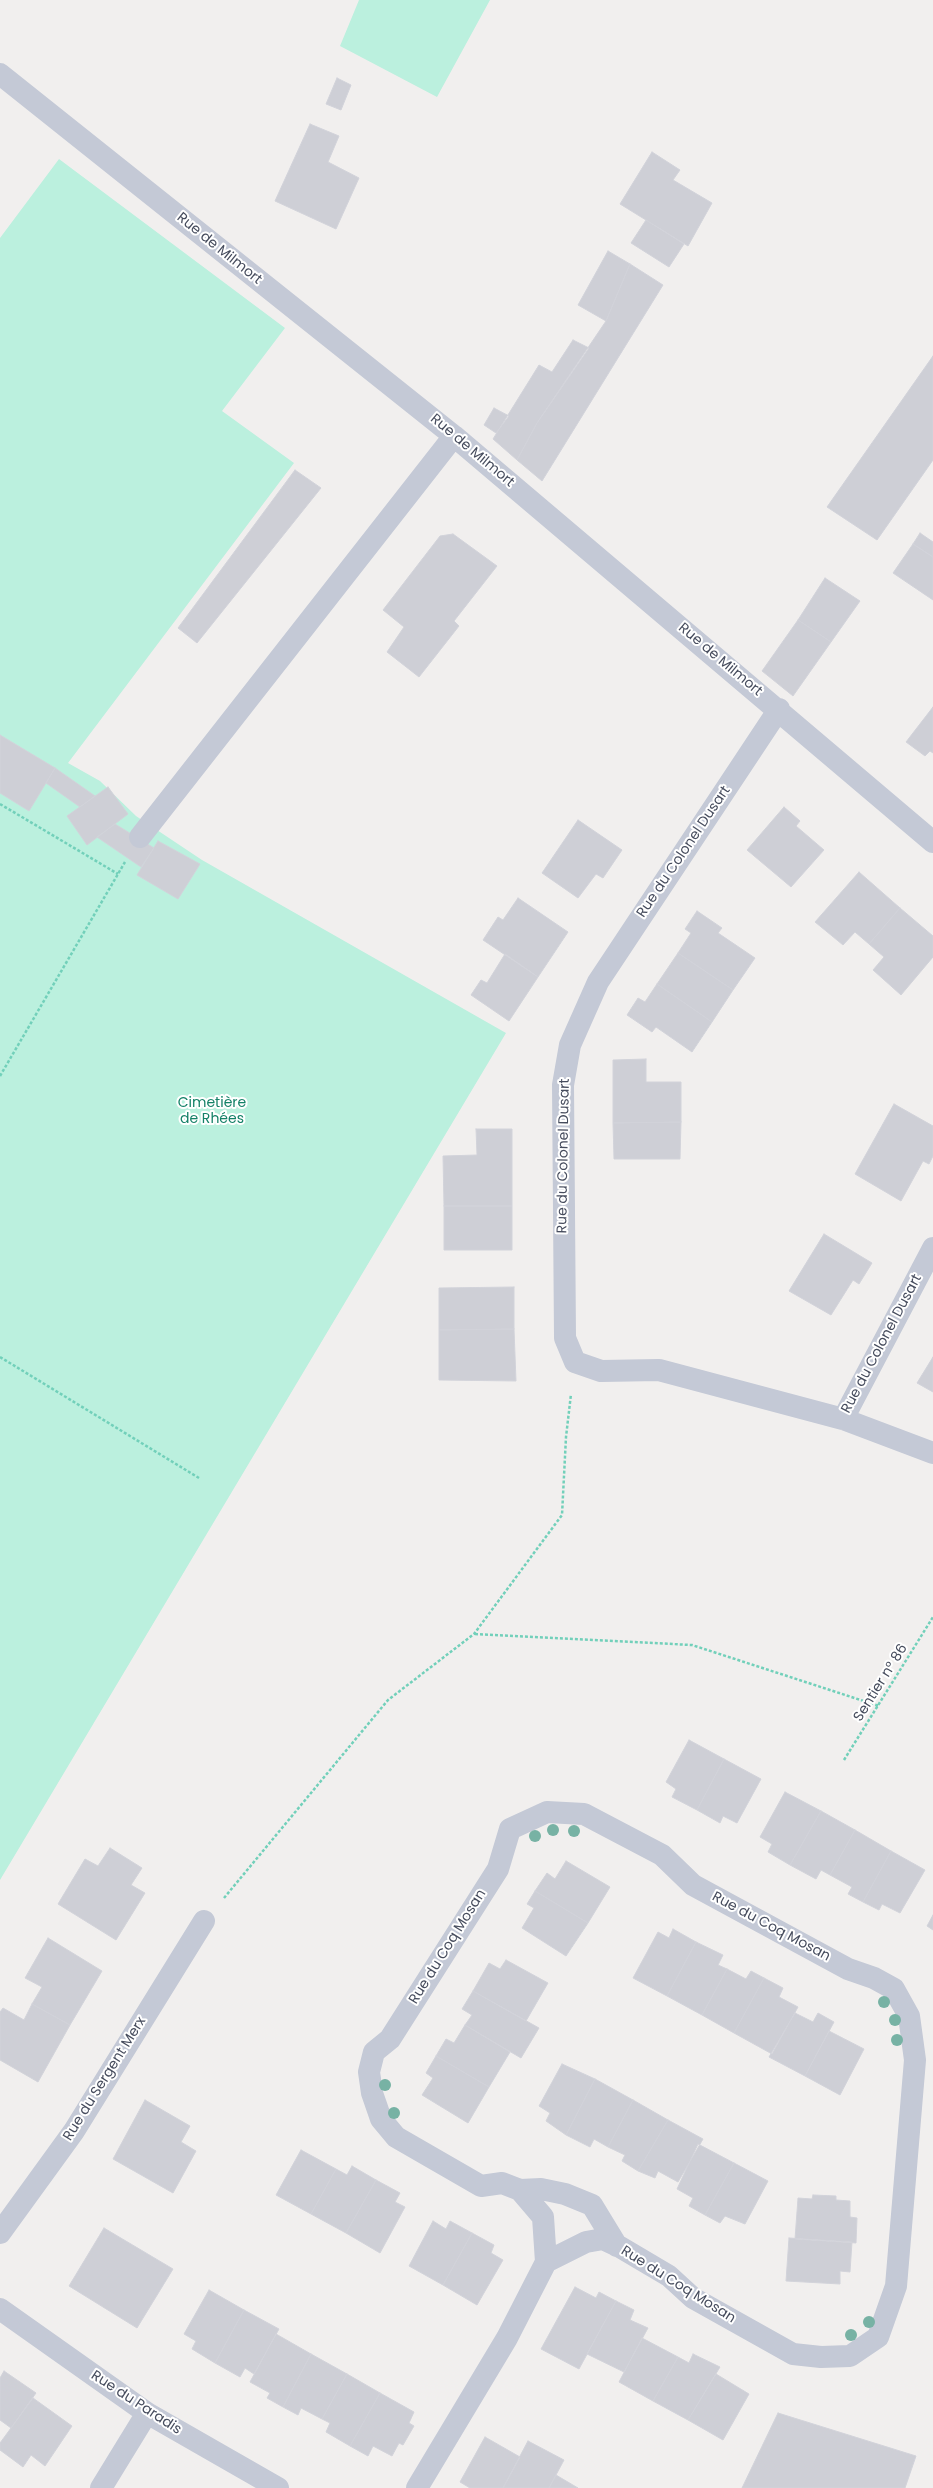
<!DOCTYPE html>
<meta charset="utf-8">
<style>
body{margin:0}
canvas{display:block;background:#f1efee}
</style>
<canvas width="933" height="2488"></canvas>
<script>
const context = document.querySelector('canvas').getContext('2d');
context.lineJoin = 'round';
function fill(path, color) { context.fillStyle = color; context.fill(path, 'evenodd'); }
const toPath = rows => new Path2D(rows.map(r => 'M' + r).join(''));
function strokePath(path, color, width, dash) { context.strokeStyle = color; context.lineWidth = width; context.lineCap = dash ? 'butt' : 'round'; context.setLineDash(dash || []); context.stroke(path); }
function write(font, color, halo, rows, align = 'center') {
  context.font = font + ' Poppins,sans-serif'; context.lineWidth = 4; context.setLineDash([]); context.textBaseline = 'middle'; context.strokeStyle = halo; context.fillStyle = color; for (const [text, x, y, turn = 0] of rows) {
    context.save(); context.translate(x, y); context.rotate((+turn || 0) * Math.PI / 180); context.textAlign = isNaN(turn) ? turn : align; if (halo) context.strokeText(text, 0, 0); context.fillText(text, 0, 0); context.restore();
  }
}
fill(toPath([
 [359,0,490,0,437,97,340,46],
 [59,159,285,328,222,411,294,463,68,763,100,781,136,816,202,860,506,1033,0,1880,0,238]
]), '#bbf0de');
const building = toPath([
 [337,78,351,85,341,110,326,104,337,78],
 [310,124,339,136,328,162,359,178,336,229,275,201,310,124],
 [652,152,680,170,673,180,712,203,688,246,620,204,652,152],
 [646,220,684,244,669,267,631,243,646,220],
 [608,251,630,264,606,321,578,305,608,251],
 [630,264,663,285,542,481,517,460,537,423,606,321,630,264],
 [573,340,589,348,537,423,517,460,493,439,539,365,552,372,573,340],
 [933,356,933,460,877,540,827,507,933,356],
 [494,408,509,416,496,433,484,425,494,408],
 [295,470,321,488,197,643,178,628,295,470],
 [920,533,933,542,933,557,913,544,920,533],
 [453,534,497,566,454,621,459,626,419,677,387,652,404,627,383,610,440,536,453,534],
 [913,544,933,557,933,600,893,573,913,544],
 [825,578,860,601,831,642,798,620,825,578],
 [798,620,831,642,793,696,762,671,798,620],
 [933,707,933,753,930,751,925,756,906,742,933,707],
 [0,735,55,768,29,811,0,793,0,735],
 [55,768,95,796,80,807,46,783,55,768],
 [108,787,128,814,87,845,67,816,108,787],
 [784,807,800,821,796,826,824,850,791,887,747,850,784,807],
 [578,820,622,850,603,878,596,874,578,898,542,873,578,820],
 [115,824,154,848,141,867,97,837,115,824],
 [158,841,200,864,178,899,137,875,158,841],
 [859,872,900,908,869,944,855,932,843,945,815,922,859,872],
 [518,898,568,932,538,977,483,940,498,917,503,920,518,898],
 [900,908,933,936,933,957,901,995,873,970,884,957,869,944,900,908],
 [697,911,722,928,718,933,755,958,733,990,678,953,691,933,685,929,697,911],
 [678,953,733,990,712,1022,657,984,678,953],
 [505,954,538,977,509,1021,471,995,481,980,487,983,505,954],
 [657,984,712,1022,692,1052,656,1027,652,1032,627,1015,638,998,645,1002,657,984],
 [646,1059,646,1082,681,1082,681,1122,613,1123,613,1060,646,1059],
 [894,1104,933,1126,933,1156,929,1164,923,1161,901,1201,855,1174,894,1104],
 [681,1122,680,1159,614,1159,613,1123,681,1122],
 [476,1129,512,1129,512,1206,444,1206,443,1156,477,1155,476,1129],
 [444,1206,512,1206,512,1250,444,1250,444,1206],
 [824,1234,872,1263,859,1284,853,1280,831,1315,789,1291,824,1234],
 [514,1287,514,1329,439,1330,439,1288,514,1287],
 [514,1329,516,1381,439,1380,439,1330,514,1329],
 [933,1357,933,1392,917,1383,933,1357],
 [689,1740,724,1759,697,1810,672,1797,676,1789,666,1782,689,1740],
 [724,1759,761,1779,737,1823,723,1816,720,1823,697,1810,724,1759],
 [785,1792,821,1811,790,1865,768,1852,772,1844,760,1837,785,1792],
 [821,1811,855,1830,830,1875,821,1870,816,1879,790,1865,821,1811],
 [855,1830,891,1851,863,1902,848,1894,852,1887,830,1875,855,1830],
 [110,1848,142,1868,131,1885,145,1893,116,1940,58,1904,85,1859,98,1866,110,1848],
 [891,1851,925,1870,900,1913,882,1904,879,1910,863,1902,891,1851],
 [566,1861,610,1887,588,1923,535,1891,547,1873,555,1879,566,1861],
 [535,1891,588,1923,566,1956,522,1928,534,1908,527,1904,535,1891],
 [933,1915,933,1930,927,1926,933,1915],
 [673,1929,696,1942,667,1996,633,1978,658,1932,669,1938,673,1929],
 [48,1938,102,1971,70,2025,32,2004,42,1987,25,1978,48,1938],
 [696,1942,723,1955,718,1965,727,1969,702,2015,667,1996,696,1942],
 [506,1960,548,1983,526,2021,473,1991,489,1963,500,1969,506,1960],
 [727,1969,746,1979,751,1971,764,1978,734,2033,702,2015,727,1969],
 [764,1978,783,1988,779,1997,798,2007,772,2054,734,2033,764,1978],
 [473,1991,539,2028,521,2058,465,2025,472,2015,462,2009,473,1991],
 [32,2004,70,2025,38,2082,0,2060,0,2012,3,2008,24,2020,32,2004],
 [795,2013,813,2022,818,2013,834,2022,805,2076,769,2057,795,2013],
 [465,2025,510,2052,489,2087,436,2056,446,2039,454,2043,465,2025],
 [829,2031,864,2049,840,2095,805,2076,829,2031],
 [436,2056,489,2087,468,2123,422,2095,433,2078,426,2073,436,2056],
 [562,2064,595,2079,566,2135,546,2121,550,2113,539,2106,562,2064],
 [595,2079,633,2100,608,2147,594,2139,590,2147,566,2135,595,2079],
 [145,2100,190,2126,181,2142,196,2151,173,2193,113,2159,145,2100],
 [633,2100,668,2120,638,2171,622,2161,625,2155,608,2147,633,2100],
 [668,2120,703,2139,678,2182,658,2171,655,2178,638,2171,668,2120],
 [698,2144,734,2163,705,2215,689,2206,693,2198,677,2189,698,2144],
 [301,2150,336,2169,311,2214,276,2195,301,2150],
 [734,2163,768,2181,745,2224,725,2216,720,2223,705,2215,734,2163],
 [352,2166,376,2180,346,2233,311,2214,336,2169,347,2175,352,2166],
 [376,2180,400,2193,395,2202,405,2207,380,2253,346,2233,376,2180],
 [813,2195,836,2196,836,2200,850,2201,850,2217,857,2218,856,2243,795,2239,798,2198,812,2199,813,2195],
 [433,2221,446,2229,450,2221,472,2233,443,2285,409,2266,433,2221],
 [104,2228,173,2269,137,2328,69,2286,104,2228],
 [472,2233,494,2245,491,2253,503,2260,477,2305,443,2285,472,2233],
 [789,2238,852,2242,850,2272,840,2271,840,2284,786,2281,789,2238],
 [575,2287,596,2298,599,2292,616,2301,579,2369,541,2349,575,2287],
 [209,2290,244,2310,215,2363,192,2349,196,2341,184,2334,209,2290],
 [616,2301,634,2310,630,2320,648,2328,624,2372,587,2354,616,2301],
 [244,2310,279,2329,254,2374,245,2368,240,2377,215,2363,244,2310],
 [276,2334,311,2354,283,2407,267,2398,270,2393,250,2382,276,2334],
 [642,2338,678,2357,653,2401,619,2382,642,2338],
 [311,2354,347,2374,322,2419,301,2408,298,2415,283,2407,311,2354],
 [693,2354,720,2367,688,2420,653,2401,678,2357,689,2363,693,2354],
 [4,2371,36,2393,11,2428,0,2420,0,2378,4,2371],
 [347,2374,380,2393,350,2446,326,2432,330,2423,322,2419,347,2374],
 [716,2374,749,2394,723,2440,688,2420,716,2374],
 [380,2393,414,2412,409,2423,414,2426,403,2445,399,2443,392,2456,373,2446,368,2456,350,2446,380,2393],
 [33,2398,72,2426,45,2466,31,2455,23,2467,0,2450,0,2443,33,2398],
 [778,2413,916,2456,905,2488,742,2488,778,2413],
 [485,2437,520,2457,503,2488,470,2488,460,2482,485,2437],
 [528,2441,564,2460,549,2488,503,2488,528,2441],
 [556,2475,578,2488,549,2488,556,2475]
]);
fill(building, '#cecfd6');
strokePath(building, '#d2d3da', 1);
strokePath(toPath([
 [0,804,118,874],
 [0,1076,125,862],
 [0,1357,199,1478],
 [475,1634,692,1645,879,1706],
 [844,1760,933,1617],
 [224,1898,388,1700,474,1634,562,1515,566,1437,571,1394]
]), '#72d0ba', 2.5, [3, 2]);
strokePath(toPath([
 [0,74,454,436,933,842],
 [779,709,598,982,570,1045,563,1085,565,1338,575,1362,601,1371,659,1370,843,1419,933,1453],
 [140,837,454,436],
 [843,1419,933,1248],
 [520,2190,541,2189,565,2194,592,2205,617,2246],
 [0,2233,74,2131,204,1921],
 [0,2309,147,2413,278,2488],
 [101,2488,147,2413],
 [417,2488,507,2338,546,2262,586,2242,603,2239,620,2247,669,2276,693,2298,793,2354,821,2357,850,2356,878,2337,896,2286,915,2060,909,2016,894,1989,874,1978,848,1969,693,1885,662,1855,584,1814,547,1812,510,1829,498,1869,390,2039,374,2052,369,2072,372,2093,381,2119,396,2137,481,2186,502,2183,520,2190,543,2217,546,2262]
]), '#c4c9d6', 22);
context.fillStyle = '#77b2a4';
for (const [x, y] of [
 [553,1830],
 [574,1831],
 [535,1836],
 [884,2002],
 [895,2020],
 [897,2040],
 [385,2085],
 [394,2113],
 [869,2322],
 [851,2335]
]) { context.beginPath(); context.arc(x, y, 6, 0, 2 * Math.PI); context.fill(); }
write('14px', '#464c5d', '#fff', [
 ["Rue de Milmort",219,249,39],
 ["Rue de Milmort",472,451,40],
 ["Rue de Milmort",720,660,40],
 ["Rue du Colonel Dusart",684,852,-56],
 ["Rue du Colonel Dusart",564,1156,-89],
 ["Rue du Colonel Dusart",882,1344,-62],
 ["Sentier n° 86",881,1683,-58],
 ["Rue du Coq Mosan",771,1927,28],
 ["Rue du Coq Mosan",448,1947,-58],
 ["Rue du Sergent Merx",105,2079,-58],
 ["Rue du Coq Mosan",678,2285,32],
 ["Rue du Paradis",136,2403,33]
]);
write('14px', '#148167', '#fff', [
 ["Cimetière",212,1103],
 ["de Rhées",212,1119]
]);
</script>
